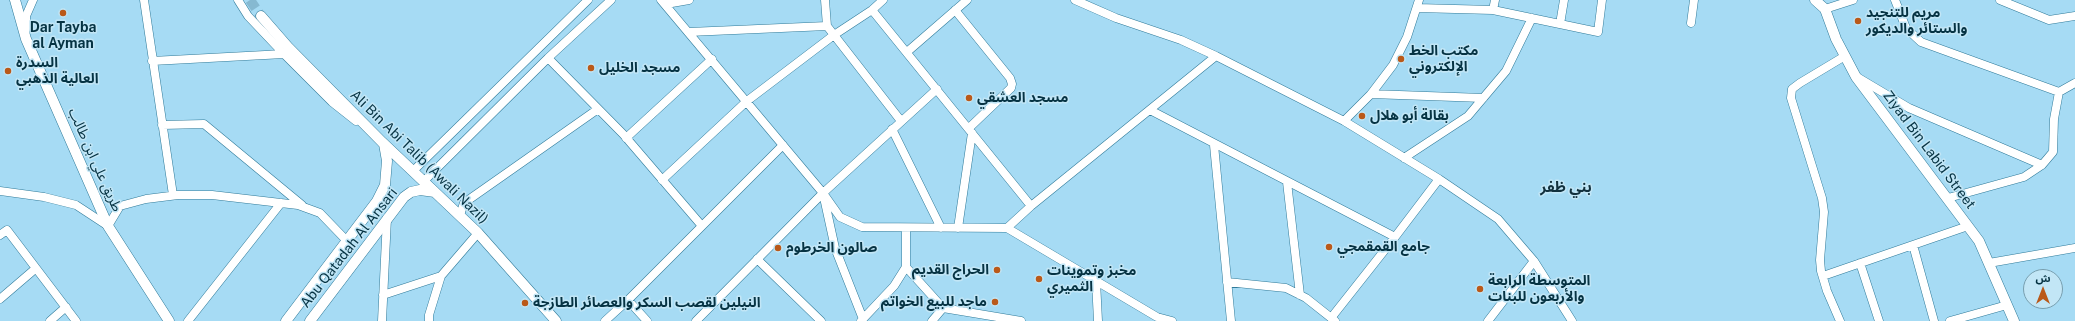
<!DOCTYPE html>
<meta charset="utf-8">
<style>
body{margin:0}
#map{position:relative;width:2075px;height:321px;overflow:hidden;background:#a6dbf4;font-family:"Public Sans","Noto Sans Arabic",sans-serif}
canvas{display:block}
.north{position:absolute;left:2023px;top:269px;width:40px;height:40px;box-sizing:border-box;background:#c2e6f6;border:1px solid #779eae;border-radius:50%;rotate:0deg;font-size:11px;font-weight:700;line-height:16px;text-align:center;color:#063343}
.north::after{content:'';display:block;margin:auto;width:14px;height:18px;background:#ba5919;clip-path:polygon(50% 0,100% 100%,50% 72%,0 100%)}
</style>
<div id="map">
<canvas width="2075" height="321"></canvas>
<div class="north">ش</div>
</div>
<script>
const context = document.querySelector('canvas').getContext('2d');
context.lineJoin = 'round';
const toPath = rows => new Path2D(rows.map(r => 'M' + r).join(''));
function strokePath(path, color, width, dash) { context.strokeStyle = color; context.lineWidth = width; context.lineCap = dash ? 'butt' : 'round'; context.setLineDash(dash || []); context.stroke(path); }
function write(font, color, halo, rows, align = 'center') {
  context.font = font + ' "Public Sans","Noto Sans Arabic",sans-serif'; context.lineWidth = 3; context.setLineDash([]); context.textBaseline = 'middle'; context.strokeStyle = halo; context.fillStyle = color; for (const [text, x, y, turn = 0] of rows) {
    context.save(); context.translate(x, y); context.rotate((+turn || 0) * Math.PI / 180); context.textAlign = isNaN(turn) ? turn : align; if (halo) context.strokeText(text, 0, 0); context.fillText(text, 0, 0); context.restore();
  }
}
strokePath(toPath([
 [250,0,261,16]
]), '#86b9d1', 10, [10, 5]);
const minor = toPath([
 [144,0,173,195],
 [238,0,248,16,284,54,332,102,356,121],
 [661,0,823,193,835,248,863,319],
 [825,0,827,26,901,121],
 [1075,0,1116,18,1181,40,1216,56,1344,121,1439,179,1498,219,1534,261,1572,321],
 [1895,0,1906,28,1921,42,2059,92],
 [2000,0,2049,20,2075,16],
 [666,4,689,0],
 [1417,8,1493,10,1598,32,1602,0],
 [1825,9,1853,0],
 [872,10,1031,206],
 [955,10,1010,78,1012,84,1011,88,969,128],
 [1493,10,1495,0],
 [1691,23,1694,0],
 [1560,24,1564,0],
 [26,29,26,16,33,0],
 [689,32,827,26],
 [907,52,967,0],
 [548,58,623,134,702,226],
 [152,61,284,54],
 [1857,77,1909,108,2042,165],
 [1371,94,1483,98],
 [1150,110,1395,237],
 [1344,121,1371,94,1393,65,1407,37,1419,0],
 [162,125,204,124,302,205],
 [892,129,941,228],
 [626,138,712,59],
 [1214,145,1231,321],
 [1404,158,1468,116,1506,71,1532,18],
 [413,171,588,0],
 [662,180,747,101,834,35,872,10,883,0],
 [424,181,548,58,611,0],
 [1287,182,1300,295],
 [0,191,44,197,76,205,108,226,120,206,146,199,178,195,212,195,298,205,320,213,346,240],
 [823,193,840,217,862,227,1007,228,1031,206,1216,56],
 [1948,198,2024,177,2042,165,2053,152,2054,119,2059,92,2075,83],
 [460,215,464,203,598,109],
 [958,228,972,133],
 [1007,228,1157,317,1172,321],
 [0,235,7,230,76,321],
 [1913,245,1934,321],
 [757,259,821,321],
 [1860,263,1879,321],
 [1989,263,2075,248],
 [906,267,943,308,1021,321],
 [1823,276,1968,226],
 [1096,281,1098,321],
 [1227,282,1286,288,1306,298,1335,321],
 [383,295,441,276,478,233],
 [0,299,35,269],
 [628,300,647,321],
 [1331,318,1395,237,1439,179],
 [50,321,66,307],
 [188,321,281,203],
 [382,321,387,218],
 [429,321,429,315,441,276],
 [605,321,628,300,783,145],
 [696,321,823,193,937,89],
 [861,321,894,286,906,267,906,228],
 [932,321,943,308],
 [1488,321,1534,261],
 [1840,321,1827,291,1821,271,1820,260,1824,212,1822,198,1791,98,1792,89,1800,83,1845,56],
 [1950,321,2007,305]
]);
const major = toPath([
 [15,0,26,39,108,226,169,321],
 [1815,0,1825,9,1836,39,1856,77,1979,241,2014,321],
 [261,16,288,47,382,142,478,233,556,321],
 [286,321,377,201,385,185,387,161,384,144],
 [310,321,404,197,411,192,420,190,435,192]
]);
strokePath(minor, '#307b9a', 9);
strokePath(major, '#307b9a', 11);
strokePath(minor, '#fff', 8);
strokePath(major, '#fff', 10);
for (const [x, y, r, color] of [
 [63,13,4,"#ba5919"],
 [1858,21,4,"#ba5919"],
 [1401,59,4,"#ba5919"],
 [591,68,4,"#ba5919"],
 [8,71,4,"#ba5919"],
 [969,98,4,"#ba5919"],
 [1362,116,4,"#ba5919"],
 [1329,247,4,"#ba5919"],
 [778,248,4,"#ba5919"],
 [997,270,4,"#ba5919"],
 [1039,279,4,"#ba5919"],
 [1480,289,4,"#ba5919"],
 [995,302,4,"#ba5919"],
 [525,303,4,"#ba5919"]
]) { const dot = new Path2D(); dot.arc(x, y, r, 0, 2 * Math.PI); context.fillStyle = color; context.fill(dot); strokePath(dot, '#c2e6f6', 1.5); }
write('bold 14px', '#063343', '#c2e6f6', [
 ["مريم للتنجيد",1866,13],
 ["والستائر والديكور",1866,29],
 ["Dar Tayba",63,28,"center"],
 ["al Ayman",63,44,"center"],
 ["مكتب الخط",1409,51],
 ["الإلكتروني",1409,67],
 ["السدرة",16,63],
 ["العالية الذهبي",16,79],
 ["مسجد الخليل",599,68],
 ["مسجد العشقي",977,98],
 ["بقالة أبو هلال",1370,116],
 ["جامع القمقمجي",1337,247],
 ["صالون الخرطوم",786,248],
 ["الحراج القديم",989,270,"right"],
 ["مخبز وتموينات",1047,271],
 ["الثميري",1047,287],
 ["المتوسطة الرابعة",1488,281],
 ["والأربعون للبنات",1488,297],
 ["ماجد للبيع الخواتم",987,302,"right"],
 ["النيلين لقصب السكر والعصائر الطازجة",533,303]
], 'left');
write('14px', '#063343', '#c2e6f6', [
 ["Ziyad Bin Labid Street",1929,150,53],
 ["Ali Bin Abi Talib (Awali Nazil)",419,157,44],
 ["طريق علي ابن طالب",95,160,66],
 ["Abu Qatadah Al Ansari",349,248,-52]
]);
write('bold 15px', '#12313e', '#c2e6f6', [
 ["بني ظفر",1566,187]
]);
</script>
